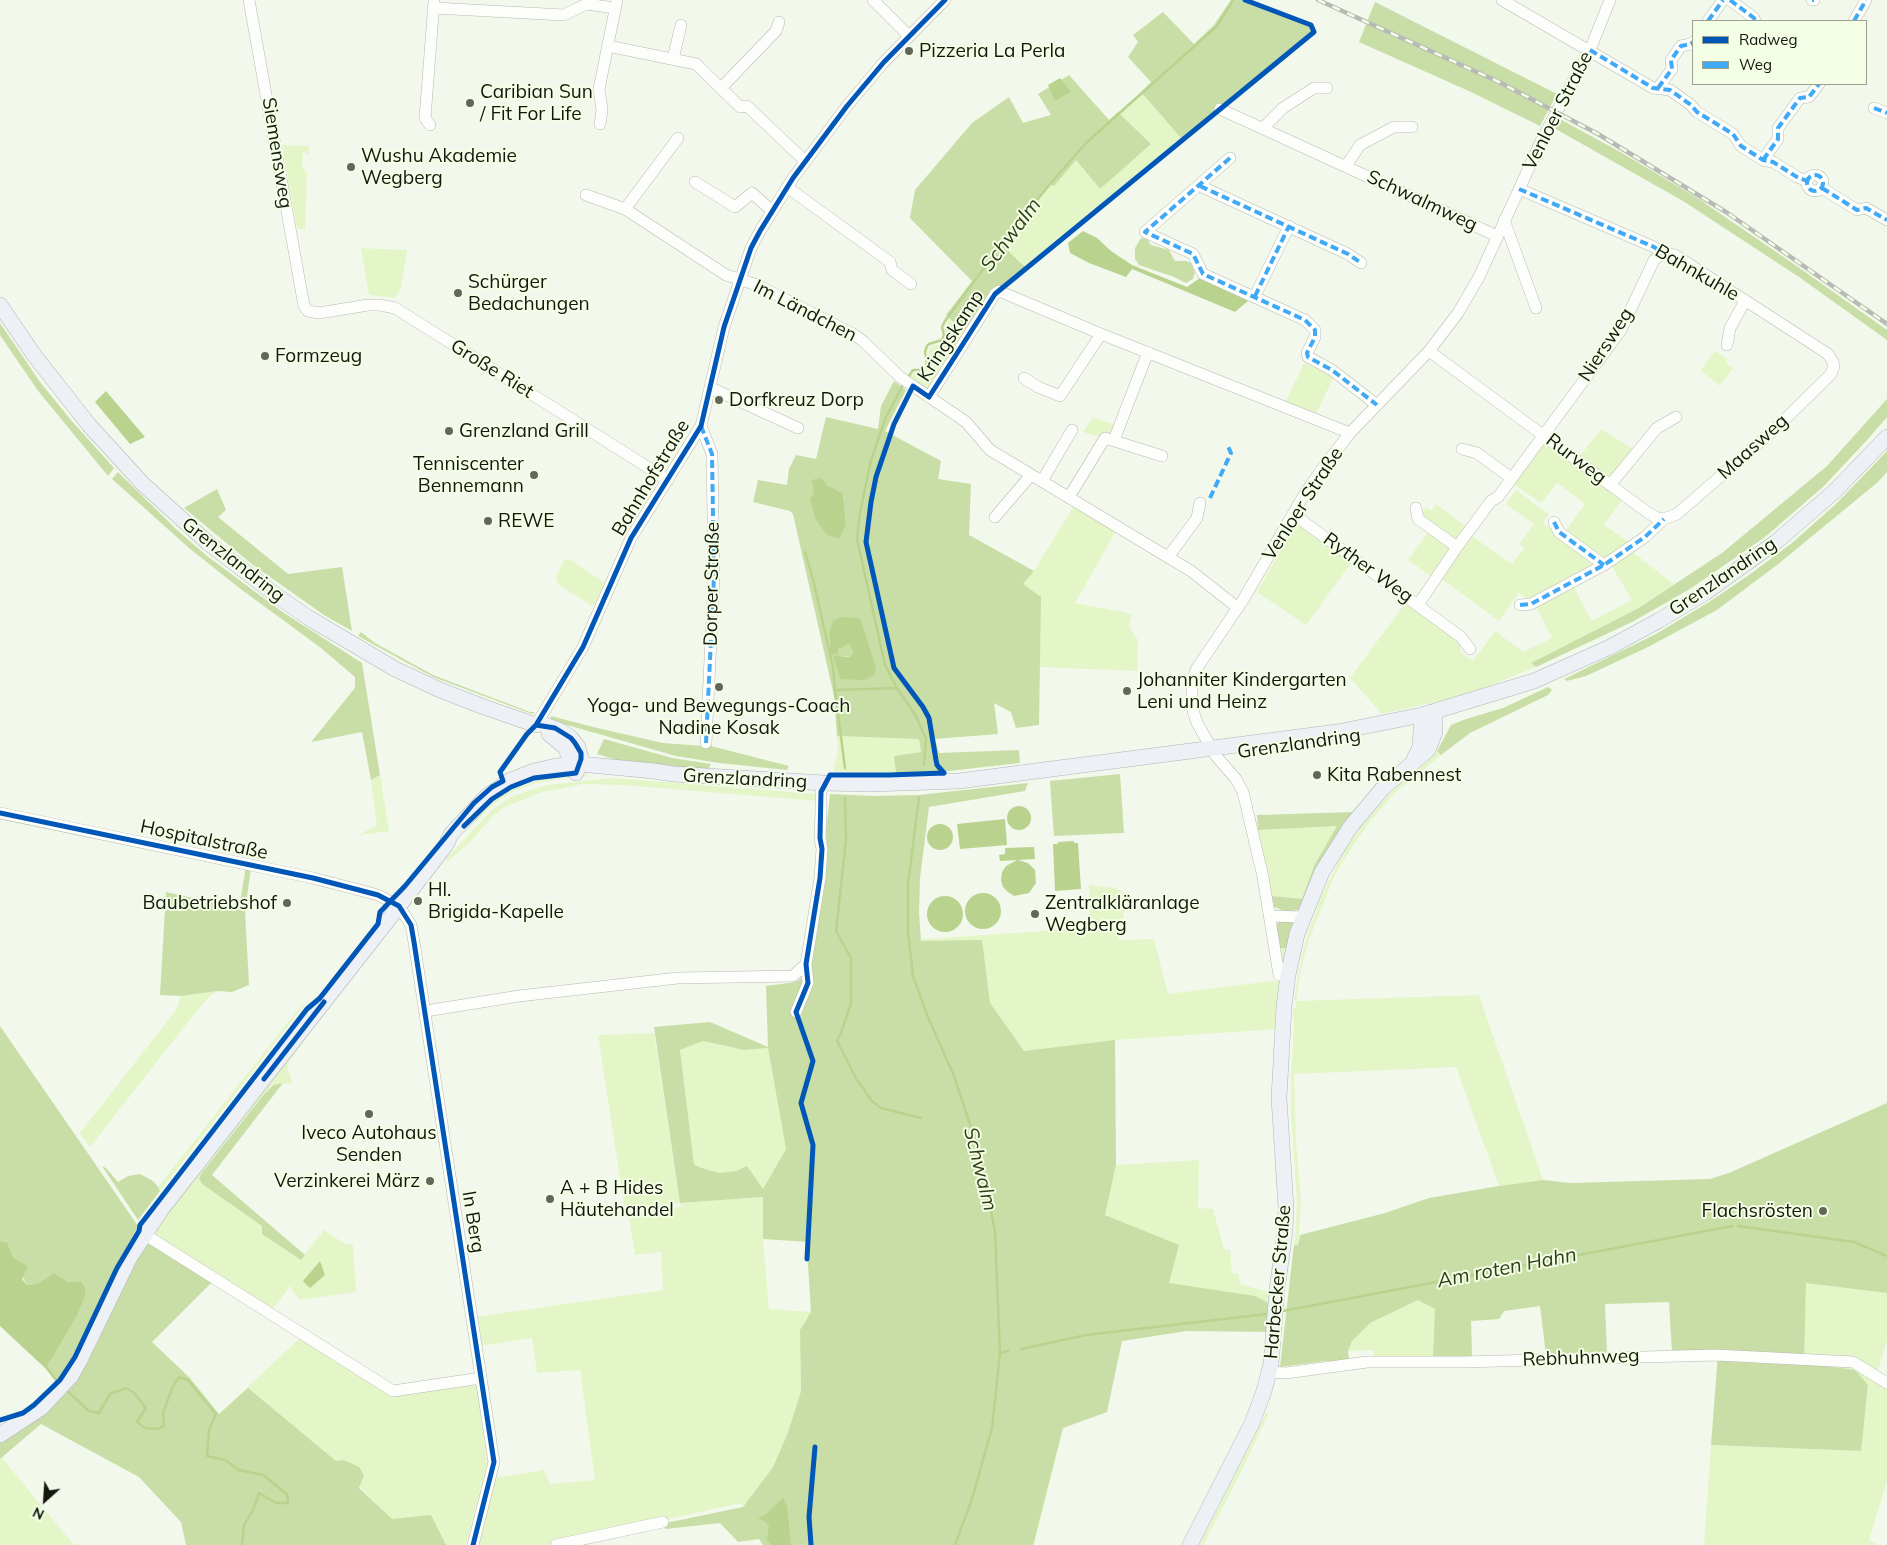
<!DOCTYPE html>
<meta charset="utf-8">
<style>
body{margin:0}
#map{position:relative;width:1887px;height:1545px;overflow:hidden;background:#f2f8eb;font-family:Mulish,sans-serif}
canvas{display:block}
.legend{position:absolute;left:1692px;top:20px;width:175px;height:65px;box-sizing:border-box;background:#f3fee5;border:1px solid #9aa28f;margin:0;padding:6px 9px;list-style:none;font-size:15px;color:#14170e}
.legend li{display:flex;align-items:center;gap:10px;height:25px}
.legend b{width:25px;border:1px solid #9aa28f}
.north{position:absolute;left:20px;top:1475px;width:50px;height:50px;-webkit-text-stroke:4px #f3fee5;paint-order:stroke;rotate:206deg;font-size:14px;font-weight:700;line-height:20px;text-align:center;color:#14170e}
.north::after{content:'';display:block;margin:auto;width:18px;height:22px;background:#14170e;clip-path:polygon(50% 0,100% 100%,50% 72%,0 100%)}
</style>
<div id="map">
<canvas width="1887" height="1545"></canvas>
<ul class="legend">
<li><b style="height:6px;background:#0057b8"></b>Radweg</li>
<li><b style="height:6px;background:#3fa9f5"></b>Weg</li>
</ul>
<div class="north">N</div>
</div>
<script>
const context = document.querySelector('canvas').getContext('2d');
context.lineJoin = 'round';
function fill(path, color) { context.fillStyle = color; context.fill(path, 'evenodd'); }
const toPath = rows => new Path2D(rows.map(r => 'M' + r).join(''));
function strokePath(path, color, width, dash) { context.strokeStyle = color; context.lineWidth = width; context.lineCap = dash ? 'butt' : 'round'; context.setLineDash(dash || []); context.stroke(path); }
function write(font, color, halo, rows, align = 'center') {
  context.font = font + ' Mulish,sans-serif'; context.lineWidth = 4; context.setLineDash([]); context.textBaseline = 'middle'; context.strokeStyle = halo; context.fillStyle = color; for (const [text, x, y, turn = 0] of rows) {
    context.save(); context.translate(x, y); context.rotate((+turn || 0) * Math.PI / 180); context.textAlign = isNaN(turn) ? turn : align; if (halo) context.strokeText(text, 0, 0); context.fillText(text, 0, 0); context.restore();
  }
}
fill(toPath([
 [1141,92,1181,138,1025,267,1001,245,972,281,910,218,915,190,1076,160,1099,188,1151,144,1118,112],
 [282,145,309,146,308,155,303,151,302,167,307,173,305,229,297,229],
 [361,248,407,250,401,288,395,298,369,295],
 [949,318,966,334,930,391,910,376,915,372,922,372,927,367,929,349,933,345,939,345,945,341,947,336,944,328],
 [1714,352,1716,352,1728,359,1726,363,1733,368,1720,386,1702,372,1702,369],
 [1304,363,1334,376,1316,414,1286,401],
 [1093,417,1118,426,1114,435,1102,438,1083,432],
 [1601,429,1633,449,1613,474,1610,475,1602,473,1580,456],
 [1547,445,1622,500,1604,525,1630,543,1605,559,1565,532,1585,504,1557,483,1541,503,1512,483,1539,446],
 [1516,489,1533,503,1549,514,1543,523,1596,563,1595,567,1529,600,1519,593,1499,621,1442,579,1470,535,1512,564,1524,548,1519,544,1534,524,1506,504],
 [1436,504,1467,527,1458,539,1452,540,1420,516,1426,507,1431,511],
 [1073,507,1116,531,1075,603,1132,614,1129,627,1138,640,1137,671,1040,667,1023,584,1034,571],
 [1300,524,1352,562,1306,625,1257,592,1295,525],
 [1429,531,1448,545,1449,552,1433,578,1408,560],
 [1631,551,1674,584,1637,609,1531,663,1536,667,1486,687,1444,700,1382,714,1350,678,1407,601,1459,640,1461,653,1473,661,1495,631,1523,652,1552,638,1536,606,1573,586,1592,621,1632,600,1611,565],
 [569,559,605,583,596,603,592,606,558,584,556,576,564,561],
 [837,736,919,739,921,752,894,756,896,773,833,771,838,752],
 [1437,751,1441,755,1396,792,1371,820,1354,844,1335,874,1308,942,1301,969,1296,1001,1479,995,1543,1180,1499,1186,1456,1067,1294,1074,1296,1141,1301,1204,1298,1245,1804,1275,1804,1333,1806,1282,1887,1293,1887,1341,1878,1370,1873,1377,1887,1386,1887,1481,1869,1540,1878,1545,1704,1545,1711,1445,1860,1451,1868,1385,1672,1352,1669,1302,1540,1306,1504,1311,1499,1319,1471,1321,1472,1358,1374,1359,1373,1350,1348,1351,1352,1341,1370,1323,1280,1367,1296,1225,1297,1201,1291,1114,1291,1077,1294,1023,1293,1008,1296,1007,1296,1002,1294,999,1302,955,1310,927,1323,893,1344,851,1362,826,1394,789,1427,762],
 [587,774,589,776,562,778,532,784,516,790,493,804,464,834,492,801,515,788,547,778],
 [380,775,389,831,359,835,377,825,371,780],
 [612,778,817,794,818,801,622,785,582,784,539,793,505,807,493,816,469,843,448,861,446,859,493,809,513,796,547,785],
 [1337,826,1310,879,1302,900,1272,896,1258,830],
 [1089,885,1115,888,1128,894,1118,940,1154,939,1168,994,1272,981,1282,981,1280,948,1289,948,1279,1029,1115,1040,1058,1047,1105,1215,1116,1165,1199,1160,1198,1208,1213,1209,1224,1249,1230,1250,1232,1273,1238,1274,1240,1284,1274,1294,1276,1307,1087,1335,1114,1358,1107,1412,1063,1428,1034,1545,976,1545,909,940,1090,928],
 [218,991,211,995,195,1013,90,1147,80,1133,176,1010,181,996],
 [313,997,304,1005,160,1191,158,1187,300,1007],
 [654,1033,680,1203,763,1197,763,1239,769,1309,811,1312,800,1330,801,1390,787,1435,773,1467,743,1507,741,1503,548,1545,477,1545,494,1478,540,1471,543,1469,550,1484,595,1480,580,1370,537,1373,532,1338,480,1346,475,1317,663,1290,661,1252,635,1255,629,1217,631,1213,681,1207,680,1203,625,1211,598,1035],
 [303,1036,306,1038,287,1064,292,1083,288,1084,283,1083,264,1094,203,1170,200,1178,202,1184,262,1226,301,1259,324,1230,345,1244,353,1245,356,1292,300,1300,292,1290,291,1285,274,1307,267,1309,152,1236,157,1223],
 [703,1041,744,1050,768,1048,786,1149,763,1190,747,1167,736,1171,719,1173,699,1167,694,1164,680,1050],
 [214,1280,152,1342,150,1351,219,1414,302,1336,391,1393,473,1382,478,1386,487,1464,466,1545,446,1545,430,1515,400,1532,380,1508,336,1461,258,1397,242,1545,186,1545,183,1520,140,1474,50,1409],
 [1266,1413,1269,1413,1235,1484,1203,1545,1200,1545],
 [2,1458,74,1545,0,1545,0,1459]
]), '#e4f6c8');
fill(toPath([
 [1231,0,1241,0,1310,26,1312,32,1181,138,1141,92,1151,82,1128,57,1138,42,1133,35,1163,12,1194,44,1214,25],
 [1375,2,1557,94,1540,126,1471,92,1359,42],
 [1069,75,1109,120,1118,112,1151,144,1100,189,1076,160,1054,186,1050,184,1002,245,1025,267,993,293,966,334,946,315,972,281,910,218,915,190,972,123,1009,97,1023,123,1051,115,1038,94],
 [1560,119,1622,153,1696,197,1801,269,1887,330,1887,340,1799,277,1683,201,1554,128],
 [1141,238,1147,239,1151,245,1169,250,1175,261,1186,261,1191,263,1195,273,1193,279,1186,283,1174,277,1139,265,1135,259,1135,248],
 [0,323,40,382,70,419,114,468,108,476,39,392,19,363,0,335],
 [894,381,906,390,885,431,941,461,938,479,971,484,969,535,1034,571,1023,584,1041,597,1039,725,1016,728,1011,712,994,703,998,734,935,739,939,753,1019,750,1020,763,940,772,896,773,894,756,921,752,919,739,837,736,834,696,793,514,790,511,753,502,758,480,787,485,789,469,796,455,816,459,826,417,878,429,881,406],
 [827,485,843,493,846,524,810,499,814,492],
 [850,618,860,618,865,637,841,679,842,657,851,656,853,652,849,644,830,650,829,633],
 [1887,399,1887,417,1869,438,1824,486,1765,537,1690,589,1632,622,1536,667,1531,663,1637,609,1722,553,1827,466],
 [1887,451,1887,472,1878,482,1777,565,1717,610,1648,647,1586,676,1567,681,1564,679,1656,634,1709,602,1749,575,1792,543,1837,503],
 [118,472,176,529,207,556,281,611,362,663,380,775,371,780,362,732,311,742,355,688,355,677,321,648,238,587,189,548,112,479],
 [217,489,226,510,218,517,288,574,342,567,352,631,324,615,253,565,184,508],
 [361,632,375,643,433,675,530,712,535,712,532,714,433,677,358,636],
 [1548,687,1552,690,1548,695,1470,733,1441,755,1437,751,1451,725,1466,719,1503,708],
 [551,716,593,727,663,743,703,746,707,745,789,766,787,770,719,763,676,756,553,721,551,719],
 [604,739,672,758,711,764,707,772,617,760,597,754],
 [1120,774,1124,833,1054,836,1050,781],
 [1028,783,1025,791,929,807,920,878,919,913,921,941,982,940,990,1003,1024,1051,1115,1040,1116,1165,1105,1215,1179,1245,1169,1283,1255,1296,1276,1307,1275,1332,1187,1331,1122,1341,1107,1412,1063,1428,1033,1545,763,1545,759,1539,738,1542,720,1523,666,1529,664,1528,661,1524,743,1507,773,1467,787,1435,801,1391,800,1330,811,1312,808,1265,809,1242,763,1239,763,1197,680,1203,654,1027,710,1022,768,1047,766,986,796,982,810,972,824,888,827,851,826,831,830,794,873,796,919,795],
 [703,1041,744,1050,768,1048,786,1149,763,1189,747,1166,736,1171,719,1173,699,1167,694,1164,680,1050],
 [1355,812,1302,909,1287,912,1274,907,1272,896,1302,899,1315,864,1337,826,1258,830,1257,815],
 [246,866,251,868,245,911,249,985,232,992,218,991,181,996,160,995,166,892,239,908],
 [1280,920,1292,922,1295,928,1289,948,1280,948,1276,926],
 [0,1026,138,1226,73,1358,57,1383,45,1368,53,1357,77,1316,86,1295,85,1286,81,1281,69,1282,54,1273,36,1284,27,1285,12,1258,7,1242,0,1241],
 [283,1083,212,1175,305,1255,301,1260,262,1234,262,1226,202,1184,199,1178,203,1171,264,1094,274,1085],
 [1887,1103,1887,1293,1806,1283,1804,1363,1855,1370,1868,1385,1861,1451,1711,1445,1718,1353,1672,1352,1669,1302,1605,1304,1607,1354,1546,1355,1540,1306,1504,1311,1499,1319,1471,1321,1472,1358,1433,1358,1435,1309,1418,1300,1370,1323,1352,1341,1348,1351,1349,1361,1325,1361,1280,1367,1294,1245,1298,1245,1300,1235,1385,1213,1429,1198,1499,1186,1543,1180,1570,1183,1710,1179,1729,1173],
 [102,1166,106,1168,118,1182,128,1176,140,1174,153,1181,158,1187,160,1191,138,1220],
 [145,1240,214,1280,152,1342,189,1377,219,1414,248,1388,336,1461,344,1460,359,1467,364,1475,359,1488,392,1519,431,1515,446,1545,186,1545,181,1522,139,1477,41,1424,0,1459,0,1442,55,1401]
]), '#c9dea6');
fill(toPath([
 [1060,78,1071,92,1055,101,1048,85],
 [1083,231,1097,238,1111,251,1132,265,1187,287,1200,278,1248,301,1235,312,1132,269,1126,277,1089,263,1070,253,1068,243],
 [106,391,145,437,130,444,95,402],
 [821,478,827,485,843,493,846,524,839,539,827,535,815,518,810,499,814,492,812,480],
 [841,617,860,618,876,667,875,675,864,680,841,679,838,672,833,657,837,655,842,657,847,657,851,656,853,652,849,644,838,649,838,653,832,655,830,650,829,633,833,621],
 '1007 818a12 12 0 1 1 24 0a12 12 0 1 1-24 0Z',
 [1005,819,1007,845,960,849,957,824],
 '927 837a13 13 0 1 1 26 0a13 13 0 1 1-26 0Z',
 [1074,841,1074,843,1078,843,1081,889,1055,891,1053,844,1058,844,1058,842],
 [1034,847,1035,859,1018,860,1028,863,1035,870,1036,883,1029,893,1014,896,1008,892,1003,887,1001,880,1002,872,1006,866,1017,860,1000,861,999,855,1005,854,1005,848],
 '965 911a18 18 0 1 1 36 0a18 18 0 1 1-36 0Z',
 '927 914a18 18 0 1 1 36 0a18 18 0 1 1-36 0Z',
 [0,1241,7,1242,13,1258,28,1266,22,1279,27,1285,36,1284,54,1273,69,1282,81,1281,85,1286,86,1295,77,1316,53,1357,45,1368,0,1326],
 [320,1261,325,1275,310,1288,303,1281],
 [783,1498,787,1506,791,1545,771,1545,767,1540,769,1526,764,1521,758,1519,766,1514]
]), '#b9d28d');
strokePath(toPath([
 [907,379,913,370,921,370,925,367,927,362,925,352,927,346,929,344,942,340,944,335,942,327,945,321,1001,245,1050,184,1086,143,1217,26,1233,0],
 [904,383,886,417,871,460,860,513,857,539,885,665,897,688,916,716,926,739,924,765],
 [805,552,813,579,833,667,835,690],
 [845,768,835,690,897,688],
 [845,798,846,840,836,931,851,958,851,1003,841,1033,837,1041,857,1080,872,1101,881,1108,921,1118],
 [919,798,908,884,908,932,913,976,927,1015,954,1076,980,1154,995,1232,1000,1353,992,1428,972,1499,955,1545],
 [1738,1226,1854,1242,1887,1256],
 [1283,1311,1732,1226],
 [1021,1349,1086,1335,1267,1314],
 [1000,1353,1008,1351],
 [46,1364,47,1368,57,1381],
 [66,1390,89,1411,99,1413,110,1394,126,1388,133,1392,146,1408,137,1422,145,1428,158,1429,164,1426,163,1413,173,1386,179,1377,188,1380,216,1414,209,1430,207,1456,225,1460,239,1470,263,1475,287,1494,288,1503,276,1503,259,1493,253,1510,244,1525,242,1545]
]), '#b9d28d', 2.5);
const minor = toPath([
 [249,0,304,306,308,311,319,313,368,305,380,305,395,308,668,480],
 [873,0,909,36],
 [1502,0,1653,88,1670,90,1691,105,1697,112,1733,134,1741,146,1763,160,1773,162,1797,177,1807,181],
 [1730,0,1754,18,1755,21],
 [1812,0,1814,0],
 [434,8,564,15,586,4,615,8],
 [1708,21,1723,0],
 [1854,21,1866,0],
 [608,46,696,64,740,107,747,106,805,161],
 [673,59,681,25],
 [722,87,776,31,779,22],
 [1658,88,1672,69,1671,60,1681,46,1691,44,1693,42],
 [1874,108,1887,113],
 [1220,109,1497,236],
 [600,124,602,110,599,89,617,0],
 [430,125,425,118,434,2],
 [1263,128,1283,108,1314,88,1327,88],
 [1230,158,1145,232,1193,254,1203,274,1305,320,1315,330,1315,337,1307,353,1308,357,1332,370,1377,405],
 [1763,160,1778,139,1778,128,1800,98,1809,97,1819,84],
 [1346,166,1360,145,1394,127,1412,127],
 '1807 183a8 8 0 1 1 16 0a8 8 0 1 1-16 0Z',
 [695,182,735,207,752,193,772,211],
 [1200,186,1348,254,1361,263],
 [787,187,890,262,892,270,911,284],
 [1822,188,1857,210,1866,208,1887,220],
 [1519,189,1654,247,1663,253,1675,255,1828,354,1833,362,1834,366,1831,374,1775,429,1677,514,1664,519,1645,537,1604,565,1531,604,1520,605],
 [586,195,625,209,726,275,757,285,855,335,864,342,900,377,966,422,990,450,1191,571,1238,608],
 [625,209,678,138],
 [1504,220,1536,308],
 [1255,296,1289,226],
 [1727,345,1730,328,1745,301],
 [1429,351,1647,512,1655,517,1664,519],
 [1024,378,1038,387,1060,396,1101,334],
 [711,388,798,428],
 [929,397,995,294,999,291,1101,334,1350,433],
 [701,426,712,454,714,576,706,743],
 [1114,440,1148,352],
 [1462,449,1477,453,1511,478],
 [1042,481,1072,430],
 [1610,485,1657,428,1676,417],
 [1069,497,1105,438,1162,456],
 [1416,508,1418,519,1457,547],
 [1293,514,1461,637,1470,649],
 [995,517,1031,475],
 [1554,522,1559,532,1604,565],
 [1168,557,1197,518,1200,503],
 [1418,605,1457,547,1491,501,1498,497,1621,330,1654,260,1663,253],
 [536,725,583,647,631,538,701,426,724,327,751,248,760,231,793,178,847,106,884,62,945,0],
 [0,813,313,878,378,895,399,906,411,925,414,942,494,1462,473,1545],
 [1270,916,1303,917],
 [1279,975,1263,877,1243,792,1236,779,1216,756,1197,723,1192,707,1192,681,1197,668,1243,600,1304,495,1322,469,1350,433,1429,351,1458,313,1479,277,1542,139,1590,50,1610,0],
 [426,1011,519,996,678,978,793,976,806,964],
 [796,1012,808,983,806,964,820,878,822,849,820,838,821,810,821,792,824,783],
 [144,1234,393,1391,481,1378],
 [1269,1372,1286,1373,1367,1362,1463,1362,1716,1355,1853,1362,1887,1383],
 [556,1545,663,1522]
]);
const major = toPath([
 [0,305,34,355,89,425,143,484,208,543,277,596,309,618,395,669,440,690,484,707,536,725,545,725,561,731,571,738,578,747,581,759,576,773],
 [549,734,565,747,576,773],
 [1414,759,1420,747,1422,715],
 [0,1435,41,1408,71,1376,81,1358,130,1257,161,1210,399,906,446,845,451,834,487,796,509,781,534,771,556,766,580,764,654,771,673,774,824,783,871,784,959,781,1337,732,1422,715,1534,681,1610,647,1658,621,1705,593,1776,542,1835,491,1887,437],
 [1190,1545,1252,1423,1264,1391,1271,1364,1277,1289,1285,1232,1286,1208,1279,1098,1284,1007,1288,975,1297,934,1322,872,1351,826,1383,788,1428,750,1435,732,1435,711]
]);
strokePath(minor, '#b6bab0', 12);
strokePath(major, '#afb5ba', 16);
strokePath(minor, '#fdfefc', 11);
strokePath(major, '#edf0f4', 15);
const rail = toPath([
 [1318,0,1499,82,1598,134,1726,212,1887,324]
]);
strokePath(rail, '#b8bab6', 4.5);
strokePath(rail, '#f3fee5', 2.5, [8]);
strokePath(toPath([
 [1730,0,1754,18,1755,21],
 [1812,0,1814,0],
 [1708,21,1723,0],
 [1854,21,1866,0],
 [1590,50,1653,88,1670,90,1691,105,1697,112,1733,134,1741,146,1763,160,1773,162,1797,177,1807,181],
 [1658,88,1672,69,1671,60,1681,46,1691,44,1693,42],
 [1874,108,1887,113],
 [1230,158,1145,232,1193,254,1203,274,1305,320,1315,330,1315,337,1307,353,1308,357,1332,370,1377,405],
 [1763,160,1778,139,1778,128,1800,98,1809,97,1819,84],
 '1807 183a8 8 0 1 1 16 0a8 8 0 1 1-16 0Z',
 [1200,186,1348,254,1361,263],
 [1822,188,1857,210,1866,208,1887,220],
 [1519,189,1654,247,1663,253],
 [1255,296,1289,226],
 [701,426,712,454,714,576,706,743],
 [1210,498,1231,453,1227,444],
 [1554,522,1559,532,1604,565],
 [1520,605,1531,604,1604,565,1645,537,1664,519]
]), '#3fa9f5', 4, [8, 4]);
strokePath(toPath([
 [944,773,937,765,936,760,929,718,923,707,894,668,866,542,871,502,876,477,894,424,913,386,929,397,995,294,1314,32,1311,25,1245,0],
 [0,813,313,878,378,895,399,906,411,925,414,942,494,1462,473,1545],
 [464,826,492,799,511,787,534,778,576,773,581,759,581,753,575,743,571,738,555,728,536,725],
 [264,1079,324,1002],
 [807,1259,813,1145,801,1103,813,1061,796,1012,808,983,806,964,820,878,822,849,820,838,821,792,830,775,889,775,944,773],
 [0,1420,23,1413,34,1405,60,1380,75,1357,117,1268,139,1231,140,1225,307,1009,320,998,378,924,380,912,405,886,474,803,492,787,503,781,500,772,527,734,536,725,583,647,631,538,701,426,724,327,751,248,760,231,793,178,847,106,884,62,945,0],
 [811,1545,809,1517,815,1447]
]), '#0057b8', 5);
for (const [x, y, r, color] of [
 [909,51,5,"#62665b"],
 [470,103,5,"#62665b"],
 [351,167,5,"#62665b"],
 [458,293,5,"#62665b"],
 [265,356,5,"#62665b"],
 [719,400,5,"#62665b"],
 [449,431,5,"#62665b"],
 [534,475,5,"#62665b"],
 [488,521,5,"#62665b"],
 [719,687,5,"#62665b"],
 [1127,691,5,"#62665b"],
 [1317,775,5,"#62665b"],
 [418,901,5,"#62665b"],
 [287,903,5,"#62665b"],
 [1035,914,5,"#62665b"],
 [369,1114,5,"#62665b"],
 [430,1181,5,"#62665b"],
 [550,1199,5,"#62665b"],
 [1823,1211,5,"#62665b"]
]) { const dot = new Path2D(); dot.arc(x, y, r, 0, 2 * Math.PI); context.fillStyle = color; context.fill(dot); strokePath(dot, '#f3fee5', 2); }
write('19px', '#14170e', '#f3fee5', [
 ["Pizzeria La Perla",919,51],
 ["Caribian Sun",480,92],
 ["/ Fit For Life",480,114],
 ["Wushu Akademie",361,156],
 ["Wegberg",361,178],
 ["Schürger",468,282],
 ["Bedachungen",468,304],
 ["Formzeug",275,356],
 ["Dorfkreuz Dorp",729,400],
 ["Grenzland Grill",459,431],
 ["Tenniscenter",524,464,"right"],
 ["Bennemann",524,486,"right"],
 ["REWE",498,521],
 ["Johanniter Kindergarten",1137,680],
 ["Leni und Heinz",1137,702],
 ["Yoga- und Bewegungs-Coach",719,706,"center"],
 ["Nadine Kosak",719,728,"center"],
 ["Kita Rabennest",1327,775],
 ["Hl.",428,890],
 ["Brigida-Kapelle",428,912],
 ["Baubetriebshof",277,903,"right"],
 ["Zentralkläranlage",1045,903],
 ["Wegberg",1045,925],
 ["Iveco Autohaus",369,1133,"center"],
 ["Senden",369,1155,"center"],
 ["Verzinkerei März",420,1181,"right"],
 ["A + B Hides",560,1188],
 ["Häutehandel",560,1210],
 ["Flachsrösten",1813,1211,"right"]
], 'left');
write('19px', '#14170e', '#f3fee5', [
 ["Venloer Straße",1558,111,-63],
 ["Siemensweg",277,153,81],
 ["Schwalmweg",1422,201,25],
 ["Bahnkuhle",1697,273,30],
 ["Im Ländchen",805,311,27],
 ["Kringskamp",951,336,-57],
 ["Niersweg",1606,345,-57],
 ["Große Riet",492,369,32],
 ["Maasweg",1753,447,-42],
 ["Rurweg",1576,459,37],
 ["Bahnhofstraße",651,478,-59],
 ["Venloer Straße",1303,504,-57],
 ["Grenzlandring",233,560,38],
 ["Ryther Weg",1368,568,36],
 ["Grenzlandring",1723,577,-34],
 ["Dorper Straße",712,584,-89],
 ["Grenzlandring",1299,744,-8],
 ["Grenzlandring",745,779,3],
 ["Hospitalstraße",204,840,12],
 ["In Berg",473,1222,81],
 ["Harbecker Straße",1278,1282,-85],
 ["Rebhuhnweg",1581,1358,-2]
]);
write('italic 20px', '#313e18', '#f3fee5', [
 ["Schwalm",1011,235,-53],
 ["Schwalm",980,1169,76],
 ["Am roten Hahn",1507,1268,-11]
]);
</script>
